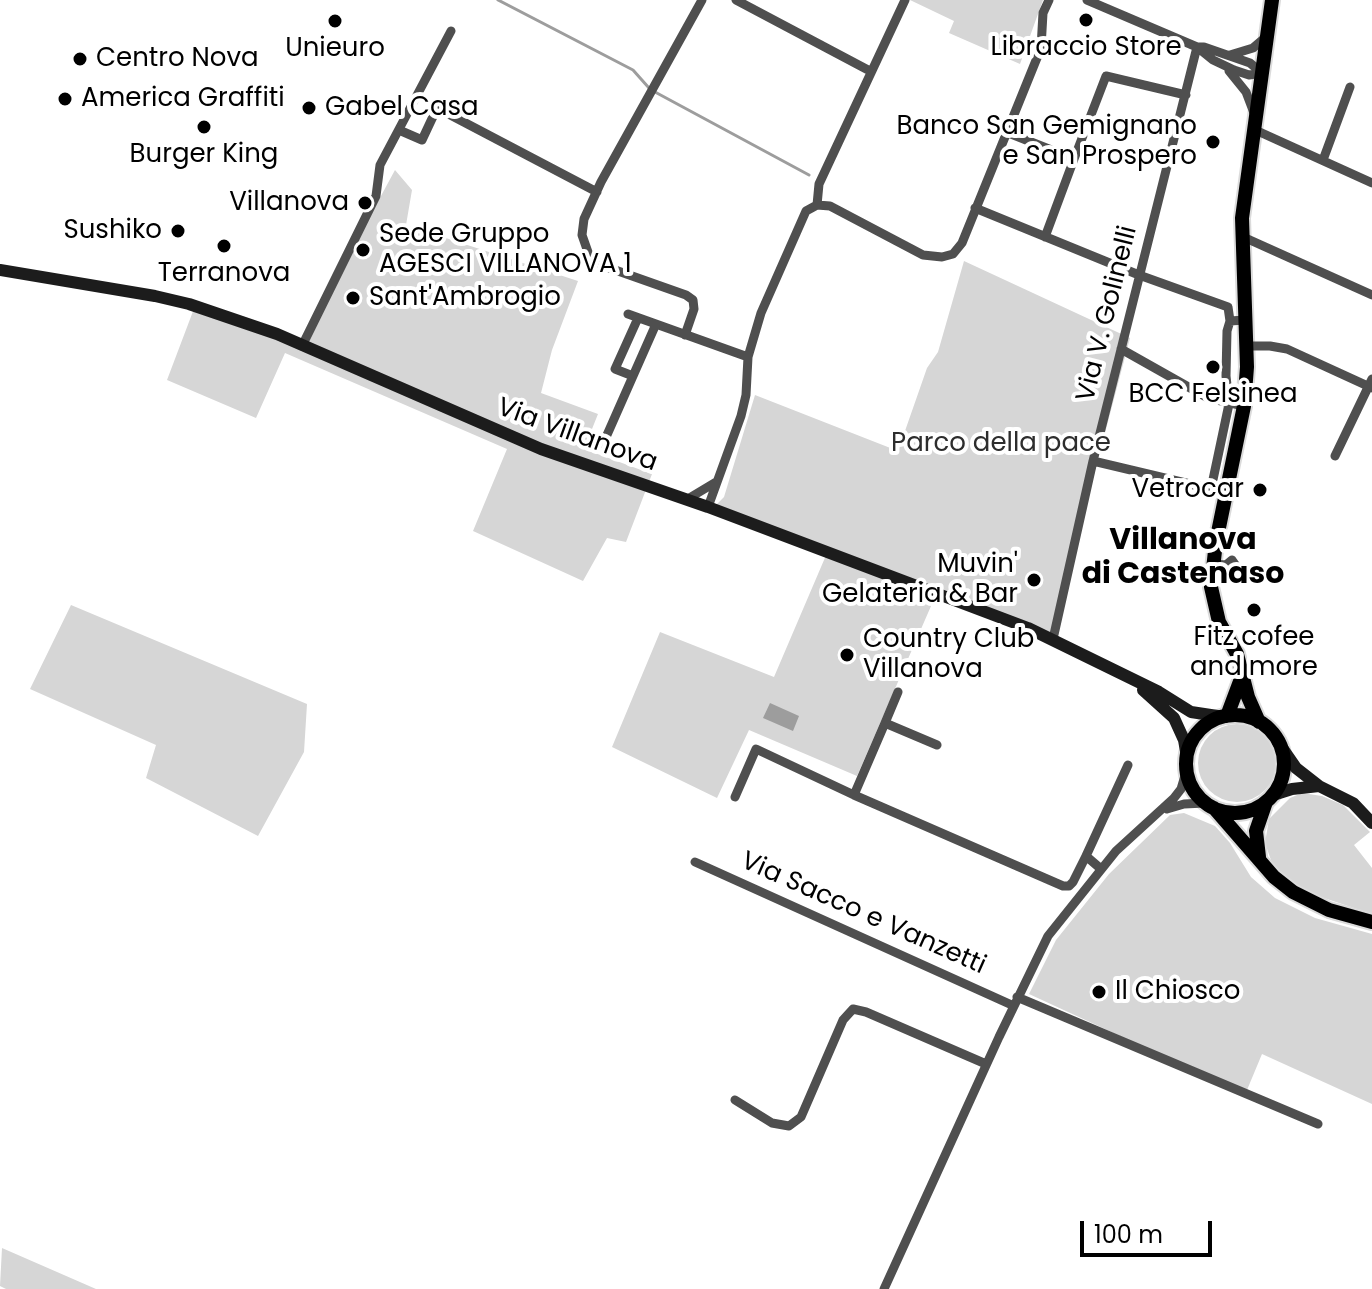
<!DOCTYPE html>
<style>
body{margin:0}
#map{position:relative;width:1372px;height:1289px;overflow:hidden;background:#fff;font-family:Poppins,sans-serif}
canvas{display:block}
.scale{position:absolute;left:1080px;top:1221px;width:132px;height:36px;box-sizing:border-box;border:4px solid #000;border-top:0;padding-left:10px;font-size:24px;line-height:28px;white-space:nowrap;color:#000;-webkit-text-stroke:6px #fff;paint-order:stroke}
</style>
<div id="map">
<canvas width="1372" height="1289"></canvas>
<div class="scale">100 m</div>
</div>
<script>
const context = document.querySelector('canvas').getContext('2d');
context.lineJoin = 'round';
function fill(path, color) { context.fillStyle = color; context.fill(path, 'evenodd'); }
const toPath = rows => new Path2D(rows.map(r => 'M' + r).join(''));
function strokePath(path, color, width, dash) { context.strokeStyle = color; context.lineWidth = width; context.lineCap = dash ? 'butt' : 'round'; context.setLineDash(dash || []); context.stroke(path); }
function write(font, color, halo, rows, align = 'center') {
  context.font = font + ' Poppins,sans-serif'; context.lineWidth = 8; context.setLineDash([]); context.textBaseline = 'middle'; context.strokeStyle = halo; context.fillStyle = color; for (const [text, x, y, turn = 0] of rows) {
    context.save(); context.translate(x, y); context.rotate((+turn || 0) * Math.PI / 180); context.textAlign = isNaN(turn) ? turn : align; if (halo) context.strokeText(text, 0, 0); context.fillText(text, 0, 0); context.restore();
  }
}
fill(toPath([
 [910,0,1043,0,1020,64,949,33,954,21],
 [395,170,412,190,406,225,578,281,552,350,541,393,598,414,584,449,652,474,626,542,607,538,583,581,473,531,507,449,285,353,256,418,167,380,195,306,302,342],
 [964,261,1130,338,1051,638,938,590,857,776,749,730,717,798,612,747,660,632,774,677,827,553,713,508,724,497,755,395,898,451,927,368,938,352],
 [71,605,307,704,304,752,258,836,146,778,156,745,30,689],
 '1198 763a39 39 0 1 1 78 0a39 39 0 1 1-78 0Z',
 [1302,793,1322,796,1343,805,1370,832,1354,845,1372,868,1372,914,1312,894,1288,879,1272,863,1265,843,1269,819,1290,798],
 [1184,813,1215,826,1230,843,1251,877,1275,898,1315,918,1372,934,1372,1104,1262,1054,1247,1090,1144,1047,1029,994,1056,940,1109,874,1170,815],
 [2,1248,96,1289,6,1289,0,1286]
]), '#d6d6d6');
fill(toPath([
 [770,703,799,716,793,731,763,718]
]), '#9d9d9d');
strokePath(toPath([
 [498,0,633,70,649,88],
 [655,92,809,175]
]), '#9d9d9d', 3);
const primary = toPath([
 '1186 764a49 49 0 1 1 98 0a49 49 0 1 1-98 0Z',
 [1227,716,1242,676],
 [1259,722,1248,697,1237,654,1219,622,1211,587,1216,542,1244,406,1247,367,1242,218,1272,0],
 [1214,808,1274,877,1293,892,1329,910,1372,922],
 [1259,857,1256,831,1266,802]
]);
strokePath(primary, '#dbdbdb', 18);
strokePath(toPath([
 [736,0,870,71],
 [1087,0,1197,47,1204,47,1250,63,1262,73],
 [1197,47,1213,60,1234,70,1249,75,1262,73],
 [1230,55,1253,48,1266,37],
 [1229,71,1246,92,1254,113],
 [1253,129,1372,183],
 [399,130,422,140,437,108,597,192],
 [1006,132,1074,159,1106,76,1186,95],
 [1323,160,1350,87],
 [817,205,819,184,905,0],
 [975,208,1139,275,1228,307,1230,321],
 [1241,236,1372,295],
 [1045,237,1074,159],
 [628,314,748,357],
 [638,318,615,369,633,376,656,324],
 [685,335,694,309,693,300,686,295,601,265,589,255,582,235,584,219,601,182,702,0],
 [302,346,376,196,380,165,451,31],
 [1247,346,1270,346,1287,349,1372,388],
 [1121,349,1208,398,1244,406],
 [603,444,633,376],
 [1335,456,1372,379],
 [1093,461,1211,489,1229,404,1226,376,1227,331,1230,321,1245,320],
 [686,500,716,482],
 [708,507,741,416,746,395,748,357,761,313,806,211,817,205,830,206,923,255,942,257,953,254,962,243,1041,48,1043,13,1049,0],
 [1213,564,1226,565,1232,560,1237,567,1229,571,1226,565],
 [1053,639,1093,461,1197,47],
 [885,723,898,692],
 [854,795,885,723,937,745],
 [735,797,756,749,854,795,1063,886,1069,886,1073,882,1086,856,1101,869],
 [1167,809,1184,804,1205,803],
 [1086,856,1128,765],
 [695,862,1014,1006],
 [1017,997,1318,1124],
 [735,1100,772,1123,789,1126,801,1117,843,1020,853,1009,866,1012,986,1064],
 [884,1289,999,1037,1048,936,1116,851,1174,798,1181,789,1187,769]
]), '#4f4f4f', 9);
strokePath(toPath([
 [0,270,155,296,189,304,277,334,541,449,708,507,1028,628,1159,692,1191,712,1224,717],
 [1143,690,1174,718,1184,740,1187,757],
 [1278,742,1296,768,1319,786,1353,803,1372,823],
 [1273,795,1292,789,1319,786]
]), '#1c1c1c', 12);
strokePath(primary, '#000', 14);
for (const [x, y, r, color] of [
 [1086,20,8,"#000"],
 [335,21,8,"#000"],
 [80,59,8,"#000"],
 [65,99,8,"#000"],
 [309,108,8,"#000"],
 [204,127,8,"#000"],
 [1213,142,8,"#000"],
 [365,203,8,"#000"],
 [178,231,8,"#000"],
 [224,246,8,"#000"],
 [363,250,8,"#000"],
 [353,298,8,"#000"],
 [1213,367,8,"#000"],
 [1260,490,8,"#000"],
 [1034,580,8,"#000"],
 [1254,610,8,"#000"],
 [847,655,8,"#000"],
 [1099,992,8,"#000"]
]) { const dot = new Path2D(); dot.arc(x, y, r, 0, 2 * Math.PI); context.fillStyle = color; context.fill(dot); strokePath(dot, '#fff', 3); }
write('26px', '#000', '#fff', [
 ["Libraccio Store",1086,48,"center"],
 ["Unieuro",335,49,"center"],
 ["Centro Nova",96,59],
 ["America Graffiti",81,99],
 ["Gabel Casa",325,108],
 ["Banco San Gemignano",1197,127,"right"],
 ["e San Prospero",1197,157,"right"],
 ["Burger King",204,155,"center"],
 ["Villanova",349,203,"right"],
 ["Sushiko",162,231,"right"],
 ["Sede Gruppo",379,235],
 ["AGESCI VILLANOVA 1",379,265],
 ["Terranova",224,274,"center"],
 ["Sant'Ambrogio",369,298],
 ["BCC Felsinea",1213,395,"center"],
 ["Vetrocar",1244,490,"right"],
 ["Muvin'",1018,565,"right"],
 ["Gelateria & Bar",1018,595,"right"],
 ["Fitz cofee",1254,638,"center"],
 ["and more",1254,668,"center"],
 ["Country Club",863,640],
 ["Villanova",863,670],
 ["Il Chiosco",1115,992]
], 'left');
write('26px', '#000', '#fff', [
 ["Via V. Golinelli",1108,314,-76],
 ["Via Villanova",577,436,20],
 ["Via Sacco e Vanzetti",863,914,24]
]);
write('26px', '#2d2d2d', '#fff', [
 ["Parco della pace",1001,444]
]);
write('bold 30px', '#000', '#fff', [
 ["Villanova",1183,541],
 ["di Castenaso",1183,575]
]);
</script>
